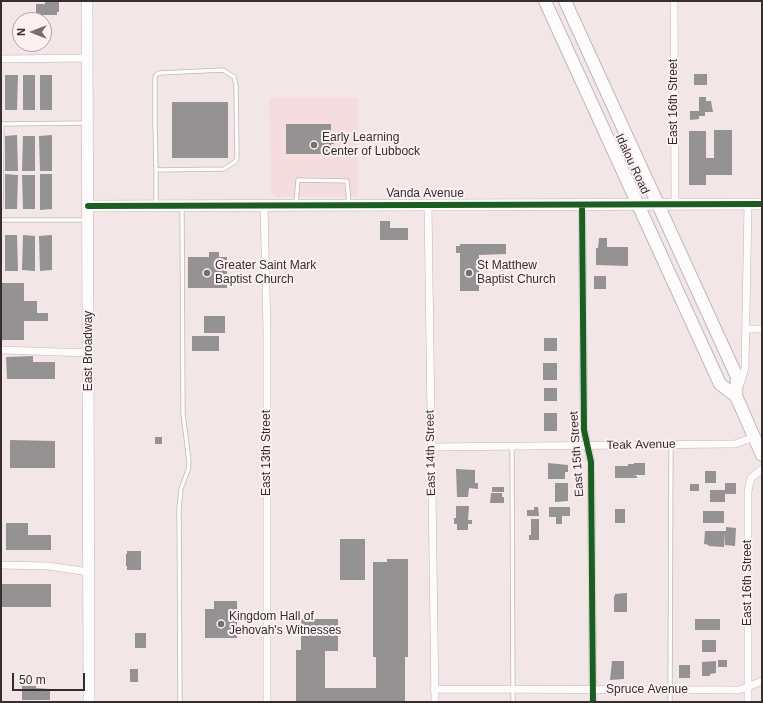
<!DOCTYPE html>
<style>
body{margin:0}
#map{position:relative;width:763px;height:703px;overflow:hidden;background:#f3e6e7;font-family:Helvetica,sans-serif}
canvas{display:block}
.frame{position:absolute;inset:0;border:2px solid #362d2e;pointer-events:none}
.north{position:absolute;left:12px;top:12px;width:40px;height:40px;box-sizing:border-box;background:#fcf1f2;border:1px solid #ada3a4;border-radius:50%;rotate:270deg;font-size:11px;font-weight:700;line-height:16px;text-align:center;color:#362d2e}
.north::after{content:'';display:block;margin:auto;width:14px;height:18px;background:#786e6f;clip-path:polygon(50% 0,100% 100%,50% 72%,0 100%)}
.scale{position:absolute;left:12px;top:673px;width:73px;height:18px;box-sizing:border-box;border:2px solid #362d2e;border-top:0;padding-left:5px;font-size:12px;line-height:14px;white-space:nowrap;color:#362d2e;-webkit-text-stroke:3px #fcf1f2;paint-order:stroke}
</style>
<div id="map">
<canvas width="763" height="703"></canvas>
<div class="frame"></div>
<div class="north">N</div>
<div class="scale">50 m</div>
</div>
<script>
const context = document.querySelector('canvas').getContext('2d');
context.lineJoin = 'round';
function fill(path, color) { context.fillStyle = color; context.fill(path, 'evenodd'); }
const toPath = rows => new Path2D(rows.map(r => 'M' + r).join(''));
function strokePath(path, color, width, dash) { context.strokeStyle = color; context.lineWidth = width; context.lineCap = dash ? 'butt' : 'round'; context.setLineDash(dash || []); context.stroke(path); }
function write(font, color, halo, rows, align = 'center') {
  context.font = font + ' Helvetica,sans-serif'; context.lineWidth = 4; context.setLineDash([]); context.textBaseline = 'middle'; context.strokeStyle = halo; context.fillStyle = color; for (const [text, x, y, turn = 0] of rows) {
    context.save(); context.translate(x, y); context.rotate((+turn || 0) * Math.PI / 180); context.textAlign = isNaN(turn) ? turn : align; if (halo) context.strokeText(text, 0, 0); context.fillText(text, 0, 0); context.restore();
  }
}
fill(toPath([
 [269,98,358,98,358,197,277,197,274,195,271,192]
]), '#f5dcdf');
fill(toPath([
 [45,2,59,2,59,12,57,12,57,15,36,15,36,4,45,4],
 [694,74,707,74,707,85,694,85],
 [5,75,18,75,17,110,5,110],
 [23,75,35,75,35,110,23,110],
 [40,75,52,75,52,110,40,110],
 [699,97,706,97,706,101,711,101,713,112,705,112,705,116,699,116,699,119,690,120,690,111,699,111],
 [172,102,228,102,228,158,172,158],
 [286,124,331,124,331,138,334,138,334,144,331,144,331,154,286,154],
 [714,130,732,130,732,175,706,175,706,185,689,185,689,131,706,131,706,158,714,158],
 [17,135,18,171,5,171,5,136],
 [52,135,52,171,40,171,39,136],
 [23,136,35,136,35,171,22,171],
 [5,174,18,175,17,209,5,209],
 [40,174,52,174,52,209,40,210],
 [22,175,35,175,35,209,23,209],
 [380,221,390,221,390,228,408,228,408,240,380,240],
 [5,235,17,235,18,271,5,271],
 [23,235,35,236,35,271,22,270],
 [52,235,52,270,40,271,39,236],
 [599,238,607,238,607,247,628,247,628,266,596,265,596,248,598,248],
 [460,244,506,244,506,254,479,255,479,291,460,291,460,253,456,253,456,246,460,246],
 [209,252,219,252,219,257,227,257,227,288,188,288,188,257,209,257],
 [594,276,606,276,606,289,594,289],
 [1,283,24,283,24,301,37,301,37,313,48,313,48,321,24,321,24,340,1,340],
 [204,316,225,316,225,333,204,333],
 [192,336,219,336,219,351,192,351],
 [544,338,557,338,557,351,544,351],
 [33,356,33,362,55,362,55,379,7,379,6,357],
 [543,363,557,363,557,380,543,380],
 [544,388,557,388,557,401,544,401],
 [544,413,557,413,557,431,544,431],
 [155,437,162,437,162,444,155,444],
 [10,440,55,441,55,468,10,468],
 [548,463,568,465,568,472,565,472,565,479,548,479],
 [634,463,645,463,645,475,633,475,637,476,637,478,615,478,615,466,628,466,628,464,634,464],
 [456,469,475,470,475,483,478,483,478,489,469,488,468,497,457,497],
 [705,471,716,471,716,483,705,483],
 [555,483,568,483,568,501,555,502],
 [725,483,736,483,736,494,725,494,725,502,710,502,710,490,725,490],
 [690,484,699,484,699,491,690,491],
 [492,487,504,487,504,492,492,492],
 [491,493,502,493,502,497,504,497,504,503,490,503],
 [456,506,469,506,468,520,472,520,472,524,468,524,468,530,457,530,457,524,454,524,454,518,456,518],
 [534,507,538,507,539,516,527,516,527,510,534,510],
 [549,507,570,507,570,516,562,516,562,524,556,524,556,517,549,517],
 [615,509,625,509,625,523,615,523],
 [703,511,724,511,724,523,703,523],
 [531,519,539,519,539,540,529,540,529,535,531,535],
 [6,523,28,523,28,535,51,535,51,550,6,550],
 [726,527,736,528,735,546,725,545,725,533,724,547,708,546,709,545,704,544,705,531,726,531],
 [340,539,365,539,365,580,340,580],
 [127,551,141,551,141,570,127,570,127,566,126,566,126,554,127,554],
 [387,559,408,559,408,657,405,657,405,702,296,701,296,650,301,650,301,619,338,619,338,651,325,651,325,688,376,688,376,657,373,657,373,562,387,562],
 [1,584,51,584,51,607,1,607],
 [627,593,627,612,614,612,614,596,615,596,615,594],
 [214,601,237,601,237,638,205,638,205,609,214,609],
 [695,619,720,619,720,630,695,630],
 [135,633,146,633,146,648,135,648],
 [702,640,716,640,716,652,702,652],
 [718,660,727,660,727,667,718,667],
 [612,661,624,661,624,679,610,680],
 [716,661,716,673,710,674,710,676,702,676,702,662],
 [679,665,690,665,690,678,679,678],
 [130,669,138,669,138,682,130,682],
 [22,686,36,686,36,688,50,689,50,700,22,700]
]), '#949292');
const lane = toPath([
 [156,170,224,169,236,161,237,157,236,85,234,77,223,70,160,73,157,74,155,77,155,125,156,170,156,204],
 [296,204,298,180,347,181,349,204],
 [1,207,2,124,86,123],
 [1,220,87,220],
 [512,446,513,702],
 [180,702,179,508,181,489,188,470,189,462,183,413,182,207],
 [670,702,671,444]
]);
const street = toPath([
 [674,1,675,204],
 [1,59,88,58],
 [264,205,267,333,267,702],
 [428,205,435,702],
 [582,205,584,430,591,462,593,702],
 [746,329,762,329],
 [1,350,89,353],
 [740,384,745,368,748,204],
 [431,447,729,444,735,444,754,437],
 [1,565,48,566,89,572],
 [434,689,738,690,748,687,762,681],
 [748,702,748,491,751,478,762,469]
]);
const secondary = toPath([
 [87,1,89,702],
 [88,206,762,204]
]);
const primary = toPath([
 [545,1,720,384,736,396],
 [565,1,737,377,736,396,762,455]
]);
strokePath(lane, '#c1b6b8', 5);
strokePath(street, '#c1b6b8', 8);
strokePath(secondary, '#c1b6b8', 12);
strokePath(primary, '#c1b6b8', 14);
strokePath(lane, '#fdfbfb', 3.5);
strokePath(street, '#fdfbfb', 7);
strokePath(secondary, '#fdfbfb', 11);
strokePath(primary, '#fdfbfb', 12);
strokePath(toPath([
 [582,205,584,430,591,462,593,702],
 [88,206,762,204]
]), '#1b5e20', 6);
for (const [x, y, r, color] of [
 [314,145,4,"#786e6f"],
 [207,273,4,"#786e6f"],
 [469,273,4,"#786e6f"],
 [221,624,4,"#786e6f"]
]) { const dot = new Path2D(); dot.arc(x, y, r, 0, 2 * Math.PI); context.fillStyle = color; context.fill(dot); strokePath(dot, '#fcf1f2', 1.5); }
write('12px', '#362d2e', '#fcf1f2', [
 ["East 16th Street",674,102,-90],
 ["Idalou Road",632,164,65],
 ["Vanda Avenue",425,194],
 ["East Broadway",89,351,-90],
 ["Teak Avenue",641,445,-1],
 ["East 13th Street",267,453,-90],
 ["East 14th Street",431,453,-91],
 ["East 15th Street",577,454,-94],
 ["East 16th Street",748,583,-90],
 ["Spruce Avenue",647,690]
]);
write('12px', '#362d2e', '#fcf1f2', [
 ["Early Learning",322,138],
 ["Center of Lubbock",322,152],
 ["Greater Saint Mark",215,266],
 ["Baptist Church",215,280],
 ["St Matthew",477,266],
 ["Baptist Church",477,280],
 ["Kingdom Hall of",229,617],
 ["Jehovah's Witnesses",229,631]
], 'left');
</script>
